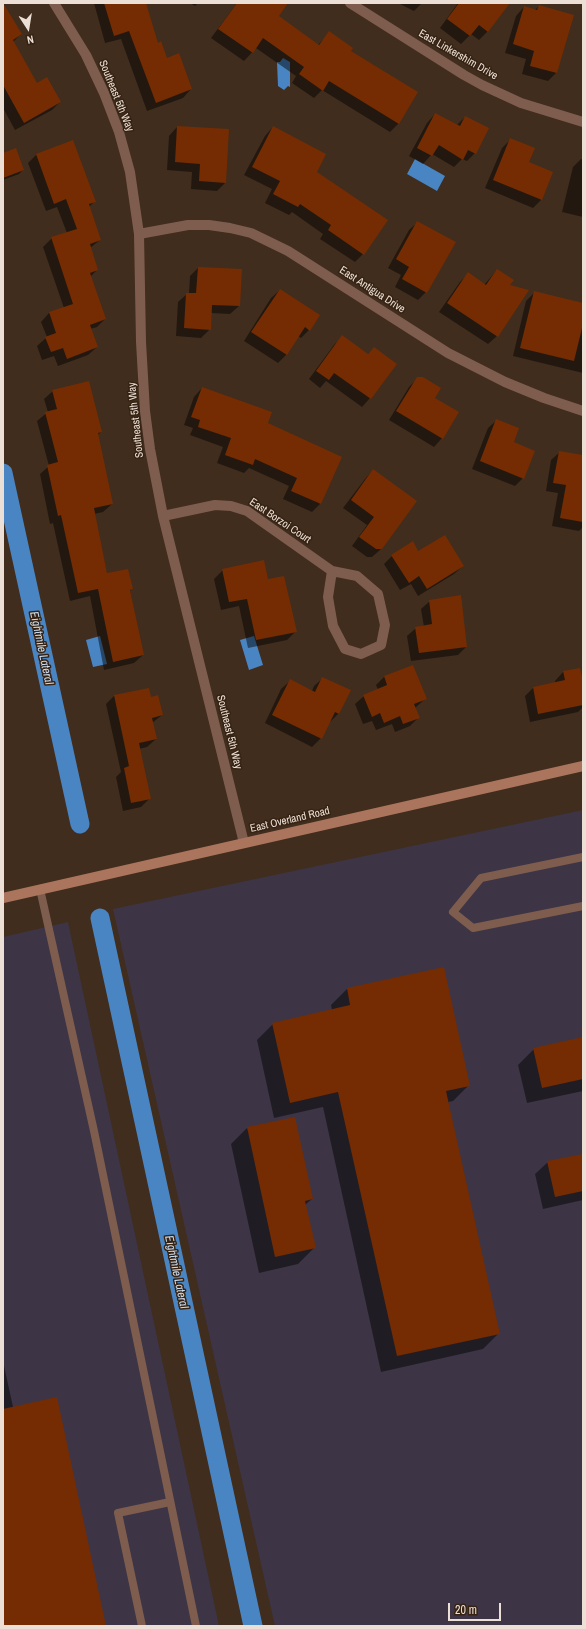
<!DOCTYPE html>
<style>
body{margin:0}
#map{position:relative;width:586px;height:1629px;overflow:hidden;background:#402d1d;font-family:"Archivo Narrow",sans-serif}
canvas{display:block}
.frame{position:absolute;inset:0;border:4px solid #ecdfd5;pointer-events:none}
.north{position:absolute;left:8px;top:8px;width:40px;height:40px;-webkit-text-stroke:3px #362313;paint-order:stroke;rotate:168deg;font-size:11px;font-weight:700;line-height:16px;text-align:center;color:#ecdfd5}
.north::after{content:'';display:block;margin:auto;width:14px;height:18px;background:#ecdfd5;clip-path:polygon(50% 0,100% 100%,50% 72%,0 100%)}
.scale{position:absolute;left:448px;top:1603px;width:53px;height:18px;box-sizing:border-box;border:2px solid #ecdfd5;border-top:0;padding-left:5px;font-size:12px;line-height:14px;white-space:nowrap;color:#ecdfd5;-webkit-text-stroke:3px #362313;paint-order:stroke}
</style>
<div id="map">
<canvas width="586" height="1629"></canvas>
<div class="frame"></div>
<div class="north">N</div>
<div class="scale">20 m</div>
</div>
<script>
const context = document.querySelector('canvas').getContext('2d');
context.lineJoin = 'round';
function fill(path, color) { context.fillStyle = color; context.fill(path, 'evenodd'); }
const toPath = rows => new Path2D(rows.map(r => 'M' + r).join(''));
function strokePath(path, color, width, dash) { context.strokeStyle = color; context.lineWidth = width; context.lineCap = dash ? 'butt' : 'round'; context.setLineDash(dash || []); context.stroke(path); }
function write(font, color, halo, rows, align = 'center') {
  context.font = font + ' "Archivo Narrow",sans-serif'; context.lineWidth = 3; context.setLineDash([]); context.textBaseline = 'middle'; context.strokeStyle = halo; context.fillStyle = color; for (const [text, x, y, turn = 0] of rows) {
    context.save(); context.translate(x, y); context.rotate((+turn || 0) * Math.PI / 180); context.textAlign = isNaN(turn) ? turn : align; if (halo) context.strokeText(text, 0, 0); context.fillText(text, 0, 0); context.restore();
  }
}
fill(toPath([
 [583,810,583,1626,275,1626,113,909],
 [68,922,219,1626,3,1626,3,937]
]), '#3d3545');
fill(toPath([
 [283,58,290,62,290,87,288,86,284,90,278,86,277,62,280,62],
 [415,159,445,176,437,191,407,174],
 [100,636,107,664,93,667,86,640],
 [254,636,263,665,249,670,240,640]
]), '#4a85c3');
fill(toPath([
 [94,3,145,3,157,44,166,59,191,89,183,98,147,111,121,39,105,43],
 [190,3,198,3,195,6],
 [237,3,278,3,277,17,318,45,330,32,350,51,417,92,398,124,390,132,322,90,314,98,292,83,296,76,256,48,244,61,211,38],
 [398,3,422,3,414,11],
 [458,3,498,3,505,8,487,32,479,40,471,34,461,44,440,28],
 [539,6,556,73,548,81,522,74,526,59,505,53,516,16,524,7,534,11],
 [3,11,21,34,13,42,37,84,60,102,52,110,15,130,3,108],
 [435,114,457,125,465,117,475,153,467,161,462,159,454,167,432,154,423,164,409,156,427,123],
 [177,127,225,183,217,191,191,189,192,172,167,170,169,136],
 [273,127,315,172,363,254,355,262,320,239,323,234,292,212,289,215,265,203,272,189,244,175,265,136],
 [511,139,528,162,541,200,533,208,485,188,502,148],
 [3,154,23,170,19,174,3,180],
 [37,154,95,201,89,207,100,240,90,248,97,270,90,277,105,319,97,327,90,329,97,347,88,355,58,366,54,356,42,360,37,346,47,337,41,322,49,313,64,308,43,247,52,238,67,233,57,207,46,211,28,163],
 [581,159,583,160,583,217,562,212,573,167],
 [418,222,426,292,418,300,395,287,401,275,388,268,409,230],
 [198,268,239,306,230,314,211,313,210,329,201,338,176,336,178,302,187,294,189,294,190,276],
 [497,270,497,336,488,344,439,312,460,282,468,274,484,285],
 [280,290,309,330,301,338,298,336,286,355,278,363,244,341,271,298],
 [535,292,583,304,583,375,583,373,513,356,526,301],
 [342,337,367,355,374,348,396,364,370,398,362,407,326,381,320,388,309,379,334,345],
 [418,378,434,398,458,413,442,438,434,447,389,420,409,387],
 [202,388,267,423,320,504,312,512,283,499,289,486,249,468,244,473,217,463,223,447,190,435,193,428,184,425,194,397],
 [53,391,101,432,97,435,112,504,103,512,94,514,107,574,132,589,130,591,143,655,134,663,104,670,90,596,70,601,53,523,50,524,40,474,49,466,37,421,48,412,44,399],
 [497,420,523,478,515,486,472,469,488,428],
 [560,452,583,456,583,527,579,531,552,526,558,493,546,491,551,460],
 [373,470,381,549,372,557,367,557,352,546,367,525,343,508,365,479],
 [418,552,463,566,454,574,418,596,411,584,400,590,384,564,392,556],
 [223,570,267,581,296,631,287,640,248,648,239,606,221,610,214,579],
 [430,601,466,647,458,655,411,661,407,636,416,628,424,627,421,609],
 [413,666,425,699,415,708,418,718,410,726,395,732,392,724,376,730,372,721,363,724,355,704,364,696,378,690,376,685,384,677],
 [579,669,583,686,583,707,578,712,530,722,525,696,533,688,555,683,555,681,563,672],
 [323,678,339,713,330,722,329,721,321,738,312,747,265,723,281,689,290,681,312,691,314,686],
 [114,696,150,698,162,715,152,723,156,739,147,747,139,749,150,798,141,807,123,811,116,777,121,772,106,704],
 [443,968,469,1085,453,1101,448,1102,499,1333,483,1349,381,1372,323,1107,274,1118,257,1040,273,1024,332,1010,331,1005,347,989],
 [583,1038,583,1091,527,1103,518,1065,534,1049],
 [247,1128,312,1199,305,1205,314,1248,298,1264,259,1273,231,1144],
 [583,1155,583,1200,543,1209,535,1174,548,1162],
 [3,1361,13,1407,105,1626,3,1626]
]), '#0007');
strokePath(toPath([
 [3,473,80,824],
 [100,918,253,1626]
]), '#4a85c3', 19);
fill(toPath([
 [3,3,22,34,13,40,37,83,47,77,61,102,24,123,3,85],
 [104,3,146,3,158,43,161,41,167,58,179,53,192,89,156,103,129,31,114,36],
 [237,3,288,3,279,16,319,45,329,31,353,48,351,51,418,92,399,124,329,81,323,91,299,74,304,67,263,38,253,53,218,29],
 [459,3,510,3,488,32,479,25,470,36,447,19],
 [539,5,574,15,557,73,530,66,534,51,513,44,524,6,537,10],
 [435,113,460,126,465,116,489,128,476,154,468,150,463,160,439,145,432,156,417,148],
 [177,126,229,129,226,183,199,181,200,164,175,162],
 [273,126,326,154,317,172,388,220,364,255,328,230,331,225,300,204,298,207,273,194,280,181,252,167],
 [510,138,535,148,529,162,553,172,542,200,493,180],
 [73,140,96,202,89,204,101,240,90,244,98,270,90,273,106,319,90,325,98,347,67,359,63,348,51,352,45,337,56,333,49,312,73,304,51,237,77,229,66,199,54,204,36,154],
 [16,148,24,170,3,178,3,153],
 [417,221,456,242,427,293,402,279,409,267,396,259],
 [198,267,242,269,240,306,212,305,211,330,184,328,186,293,196,293],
 [497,269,514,280,510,285,529,290,498,337,447,303,468,272,486,285],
 [280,289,320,315,310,331,305,327,287,355,251,332],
 [534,291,583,303,583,324,574,361,520,348],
 [342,335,368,354,374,347,397,364,371,399,334,373,329,380,316,371],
 [417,377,423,377,441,388,435,398,459,412,443,439,396,411],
 [89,381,102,432,98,433,113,504,94,508,107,573,128,569,133,589,130,590,144,655,113,662,98,589,78,593,61,515,58,516,47,465,58,462,45,412,57,409,52,390],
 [202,387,272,412,268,423,342,457,321,504,291,491,297,478,255,459,253,465,225,455,231,438,198,427,200,420,191,417],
 [496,419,519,428,514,442,535,451,524,479,480,461],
 [559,451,583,455,583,522,560,518,566,485,553,483],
 [373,469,417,501,382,549,376,549,359,537,374,517,351,500],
 [445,535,464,566,427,589,419,576,409,583,391,555,413,541,418,551],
 [264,560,268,579,284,576,297,632,256,640,247,599,229,602,222,569],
 [461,595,467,647,419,653,415,627,432,624,429,600],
 [413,665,427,699,414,704,420,718,403,724,400,716,384,723,380,713,372,717,363,695,387,685,384,676],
 [580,668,583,681,583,705,538,714,533,687,565,680,563,671],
 [322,677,351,690,339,714,335,712,322,739,272,715,290,679,315,692],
 [149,688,151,697,158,695,163,715,152,718,157,739,139,743,151,799,131,803,124,768,129,766,114,695],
 [444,967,470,1086,446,1091,500,1334,397,1356,338,1092,290,1103,272,1023,350,1005,347,988],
 [583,1037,583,1079,542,1088,533,1048],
 [295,1117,313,1199,305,1201,316,1248,275,1257,247,1127],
 [583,1154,583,1191,555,1197,547,1161],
 [57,1397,106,1626,3,1626,3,1409]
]), '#752c02');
strokePath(toPath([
 [583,857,481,878,453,912,473,928,583,906],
 [40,889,94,1131,196,1626],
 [142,1626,118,1513,170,1502]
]), '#7f5d4e', 8);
strokePath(toPath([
 [54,3,86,55,104,93,119,132,130,172,139,234,141,342,145,411,150,449,163,516,244,843],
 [350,3,464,75,482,85,521,103,583,122],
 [139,234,188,225,209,225,230,228,251,233,288,251,448,353,505,382,544,398,583,411],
 [163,516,215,505,231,506,247,511,332,571,328,597,333,626,345,649,361,654,381,645,385,625,378,594,357,576,332,571]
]), '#7f5d4e', 10);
strokePath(toPath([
 [3,898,583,766]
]), '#ab745d', 10);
write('11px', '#ecdfd5', '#362313', [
 ["East Linkershim Drive",458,55,30],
 ["Southeast 5th Way",116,96,68],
 ["East Antigua Drive",372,290,33],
 ["Southeast 5th Way",136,420,-96],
 ["East Borzoi Court",280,521,34],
 ["Southeast 5th Way",229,732,76],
 ["East Overland Road",290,820,-13]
]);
write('italic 12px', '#cfdeef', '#362313', [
 ["Eightmile Lateral",41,648,78],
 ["Eightmile Lateral",176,1272,78]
]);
</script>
